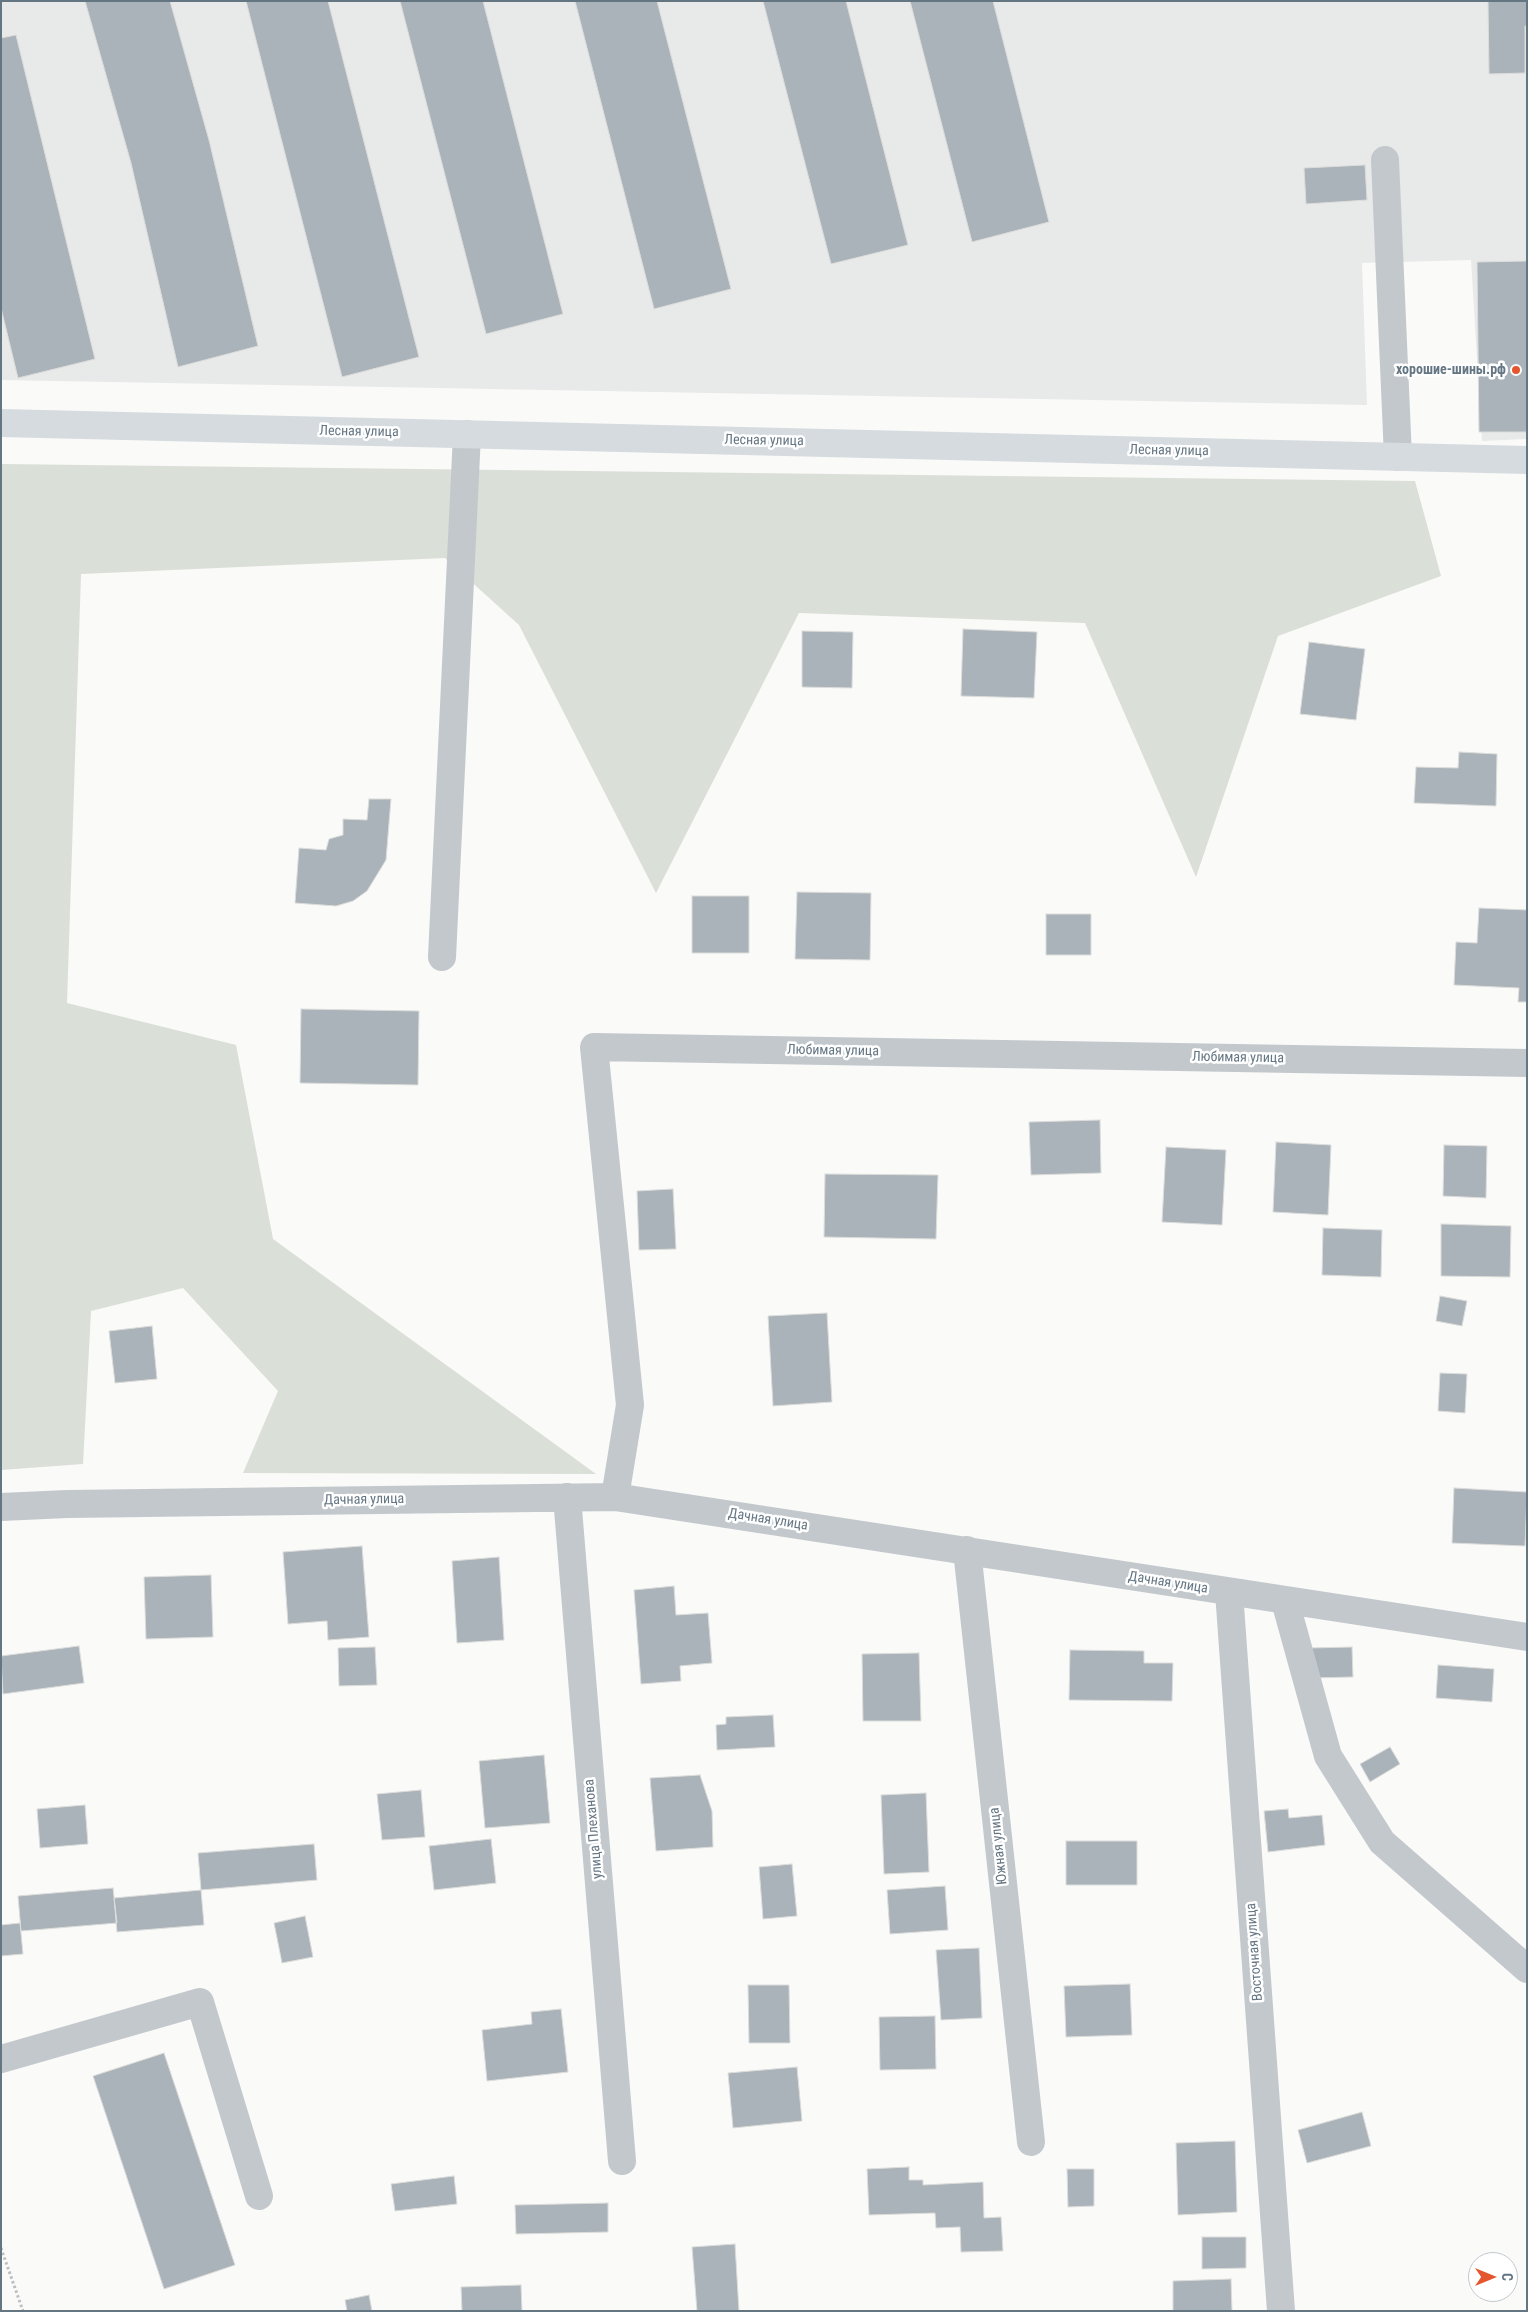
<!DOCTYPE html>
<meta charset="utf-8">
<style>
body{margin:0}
#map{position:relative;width:1528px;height:2312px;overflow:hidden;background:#fafaf8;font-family:"Roboto Condensed",sans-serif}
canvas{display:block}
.frame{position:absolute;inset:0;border:2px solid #657683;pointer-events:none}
.north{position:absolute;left:1468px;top:2252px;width:50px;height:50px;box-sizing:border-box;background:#fff;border:1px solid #c1c8cd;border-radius:50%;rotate:90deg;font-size:14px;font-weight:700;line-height:20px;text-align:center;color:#657683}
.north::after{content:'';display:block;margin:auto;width:18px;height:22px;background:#e4572e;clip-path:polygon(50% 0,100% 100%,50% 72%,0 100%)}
</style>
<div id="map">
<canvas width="1528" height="2312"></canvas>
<div class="frame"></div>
<div class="north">С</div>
</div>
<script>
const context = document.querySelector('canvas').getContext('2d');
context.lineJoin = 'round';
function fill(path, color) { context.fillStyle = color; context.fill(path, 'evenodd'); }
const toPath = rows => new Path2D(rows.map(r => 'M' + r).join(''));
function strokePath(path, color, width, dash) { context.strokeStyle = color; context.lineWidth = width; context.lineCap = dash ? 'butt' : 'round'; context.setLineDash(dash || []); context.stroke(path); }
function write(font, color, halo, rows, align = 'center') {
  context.font = font + ' "Roboto Condensed",sans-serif'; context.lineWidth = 5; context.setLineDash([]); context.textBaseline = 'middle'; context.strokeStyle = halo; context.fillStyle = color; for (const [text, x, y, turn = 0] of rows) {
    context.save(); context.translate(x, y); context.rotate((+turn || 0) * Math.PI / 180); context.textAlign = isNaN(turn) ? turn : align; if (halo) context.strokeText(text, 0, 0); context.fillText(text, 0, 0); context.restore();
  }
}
fill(toPath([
 [1,1,1527,1,1527,439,1482,441,1471,260,1362,263,1367,405,1,380]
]), '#e8e9e9');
fill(toPath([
 [1,464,1415,481,1441,576,1278,636,1196,877,1085,623,799,613,656,893,519,625,445,558,81,574,67,1003,236,1045,273,1239,596,1474,243,1473,278,1391,183,1288,91,1311,83,1464,1,1470]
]), '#dadfd7');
const building = toPath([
 [85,1,170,1,209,140,258,346,178,367,131,163,85,1],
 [246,1,328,1,419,357,342,377,246,1],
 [400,1,483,1,563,314,486,334,400,1],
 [575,1,657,1,731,289,654,309,575,1],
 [763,1,846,1,908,245,831,264,763,1],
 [910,1,993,1,1049,222,972,242,910,1],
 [1488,1,1527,1,1527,26,1525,26,1525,73,1489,74,1488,1],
 [16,35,95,359,18,378,1,308,1,38,16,35],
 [1365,165,1367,200,1306,204,1304,168,1365,165],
 [1527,261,1527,432,1479,432,1477,262,1527,261],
 [963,629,1037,632,1034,698,961,696,963,629],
 [802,631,853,632,852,688,802,687,802,631],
 [1309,642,1365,649,1356,720,1300,714,1309,642],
 [1459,752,1497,754,1496,806,1414,803,1416,767,1458,768,1459,752],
 [369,799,391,799,386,860,367,891,353,901,336,906,295,903,299,848,326,850,329,839,343,835,343,819,367,820,369,799],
 [797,892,871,893,870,960,795,959,797,892],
 [692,896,749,896,749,953,692,953,692,896],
 [1479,908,1527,910,1527,1002,1518,1002,1519,988,1454,985,1456,942,1477,943,1479,908],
 [1046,914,1091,914,1091,955,1046,955,1046,914],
 [301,1009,419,1011,418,1085,300,1083,301,1009],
 [1100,1120,1101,1173,1031,1175,1029,1122,1100,1120],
 [1276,1142,1331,1145,1328,1215,1273,1212,1276,1142],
 [1444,1145,1487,1146,1486,1198,1443,1196,1444,1145],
 [1166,1147,1226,1150,1222,1225,1162,1222,1166,1147],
 [825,1174,938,1175,936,1239,824,1237,825,1174],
 [673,1189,676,1249,639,1250,637,1191,673,1189],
 [1441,1224,1511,1226,1510,1277,1441,1276,1441,1224],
 [1323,1228,1382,1230,1381,1277,1322,1275,1323,1228],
 [1440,1296,1467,1301,1462,1326,1436,1321,1440,1296],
 [827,1313,832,1402,773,1406,768,1316,827,1313],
 [152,1326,157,1379,115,1383,109,1331,152,1326],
 [1440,1373,1467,1374,1465,1413,1438,1411,1440,1373],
 [1454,1488,1527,1492,1525,1546,1452,1543,1454,1488],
 [362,1546,369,1637,328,1640,327,1621,288,1624,283,1552,362,1546],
 [499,1557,504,1640,457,1643,452,1561,499,1557],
 [211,1575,213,1637,146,1639,144,1577,211,1575],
 [674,1586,676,1615,708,1613,712,1663,680,1666,681,1681,641,1684,634,1590,674,1586],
 [79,1646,84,1683,3,1694,1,1656,79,1646],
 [375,1647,377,1685,339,1686,338,1648,375,1647],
 [1352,1647,1353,1677,1310,1678,1309,1648,1352,1647],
 [1070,1650,1144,1651,1144,1663,1173,1663,1172,1701,1069,1700,1070,1650],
 [919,1653,921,1721,863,1721,862,1654,919,1653],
 [1438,1665,1494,1669,1492,1702,1436,1698,1438,1665],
 [773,1715,775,1747,717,1750,716,1725,726,1724,726,1717,773,1715],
 [1390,1747,1400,1764,1370,1782,1360,1764,1390,1747],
 [544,1755,550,1823,485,1828,479,1761,544,1755],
 [700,1775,712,1811,713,1847,656,1851,650,1778,700,1775],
 [421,1790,425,1837,382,1840,377,1794,421,1790],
 [926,1793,929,1872,884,1874,881,1795,926,1793],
 [85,1805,88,1844,40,1848,37,1809,85,1805],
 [1288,1809,1289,1818,1322,1815,1325,1845,1268,1852,1264,1811,1288,1809],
 [491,1839,496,1883,434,1890,429,1846,491,1839],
 [1066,1841,1137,1841,1137,1885,1066,1885,1066,1841],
 [314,1844,317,1880,201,1890,198,1853,314,1844],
 [792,1864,797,1916,763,1919,759,1867,792,1864],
 [945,1886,948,1930,890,1934,887,1890,945,1886],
 [113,1888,117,1923,21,1931,18,1896,113,1888],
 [201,1890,204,1925,117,1932,114,1898,201,1890],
 [305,1916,313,1957,282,1963,274,1923,305,1916],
 [20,1923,23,1954,1,1956,1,1925,20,1923],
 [979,1948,982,2018,941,2020,936,1950,979,1948],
 [1130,1984,1132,2035,1066,2037,1064,1986,1130,1984],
 [748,1985,789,1985,790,2043,749,2043,748,1985],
 [561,2009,568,2072,487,2081,482,2030,532,2024,531,2012,561,2009],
 [935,2016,936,2069,880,2070,879,2017,935,2016],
 [164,2053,235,2265,164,2289,93,2076,164,2053],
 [797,2067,802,2121,733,2128,728,2073,797,2067],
 [1362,2112,1371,2146,1307,2163,1298,2130,1362,2112],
 [1235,2141,1237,2212,1178,2215,1176,2143,1235,2141],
 [909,2167,909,2180,923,2180,923,2185,983,2182,984,2218,1001,2217,1003,2251,961,2252,960,2227,936,2228,935,2213,869,2215,867,2169,909,2167],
 [1067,2169,1094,2169,1094,2206,1068,2207,1067,2169],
 [454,2176,457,2204,395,2211,391,2184,454,2176],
 [608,2203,608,2232,516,2234,515,2205,608,2203],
 [1202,2237,1246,2237,1246,2268,1202,2269,1202,2237],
 [735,2244,739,2311,697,2311,692,2247,735,2244],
 [1231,2279,1232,2311,1173,2311,1173,2281,1231,2279],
 [521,2285,522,2311,462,2311,461,2287,521,2285],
 [369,2295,372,2311,347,2311,345,2300,369,2295]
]);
fill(building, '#aab3b9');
strokePath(building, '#dcdcda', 1);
strokePath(toPath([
 [1,2248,23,2311]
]), '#bbbfc2', 3, [2.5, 2.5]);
strokePath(toPath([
 [1385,160,1398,457],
 [442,957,467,434],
 [567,1497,622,2161],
 [615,1497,630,1405,594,1047,1527,1063],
 [1,1507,67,1504,615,1497,1527,1637],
 [967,1550,1031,2142],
 [1229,1592,1281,2311],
 [1285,1601,1328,1756,1382,1842,1527,1969],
 [1,2059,200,2002,259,2196]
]), '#c3c8cc', 28);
strokePath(toPath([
 [1,423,1527,460]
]), '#d6dbdf', 28);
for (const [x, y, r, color] of [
 [1516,370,5,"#e4572e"]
]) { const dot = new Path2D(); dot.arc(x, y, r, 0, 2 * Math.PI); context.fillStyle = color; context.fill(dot); strokePath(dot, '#fff', 2); }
write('bold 14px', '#657683', '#fff', [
 ["хорошие-шины.рф",1506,370]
], 'right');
write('14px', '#657683', '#fff', [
 ["Лесная улица",359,432,1],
 ["Лесная улица",764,441,1],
 ["Лесная улица",1169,451,1],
 ["Любимая улица",833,1051,1],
 ["Любимая улица",1238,1058,1],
 ["Дачная улица",364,1500,-1],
 ["Дачная улица",768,1520,9],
 ["Дачная улица",1168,1583,9],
 ["улица Плеханова",594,1829,-95],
 ["Южная улица",999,1846,-96],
 ["Восточная улица",1255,1952,-94]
]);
</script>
